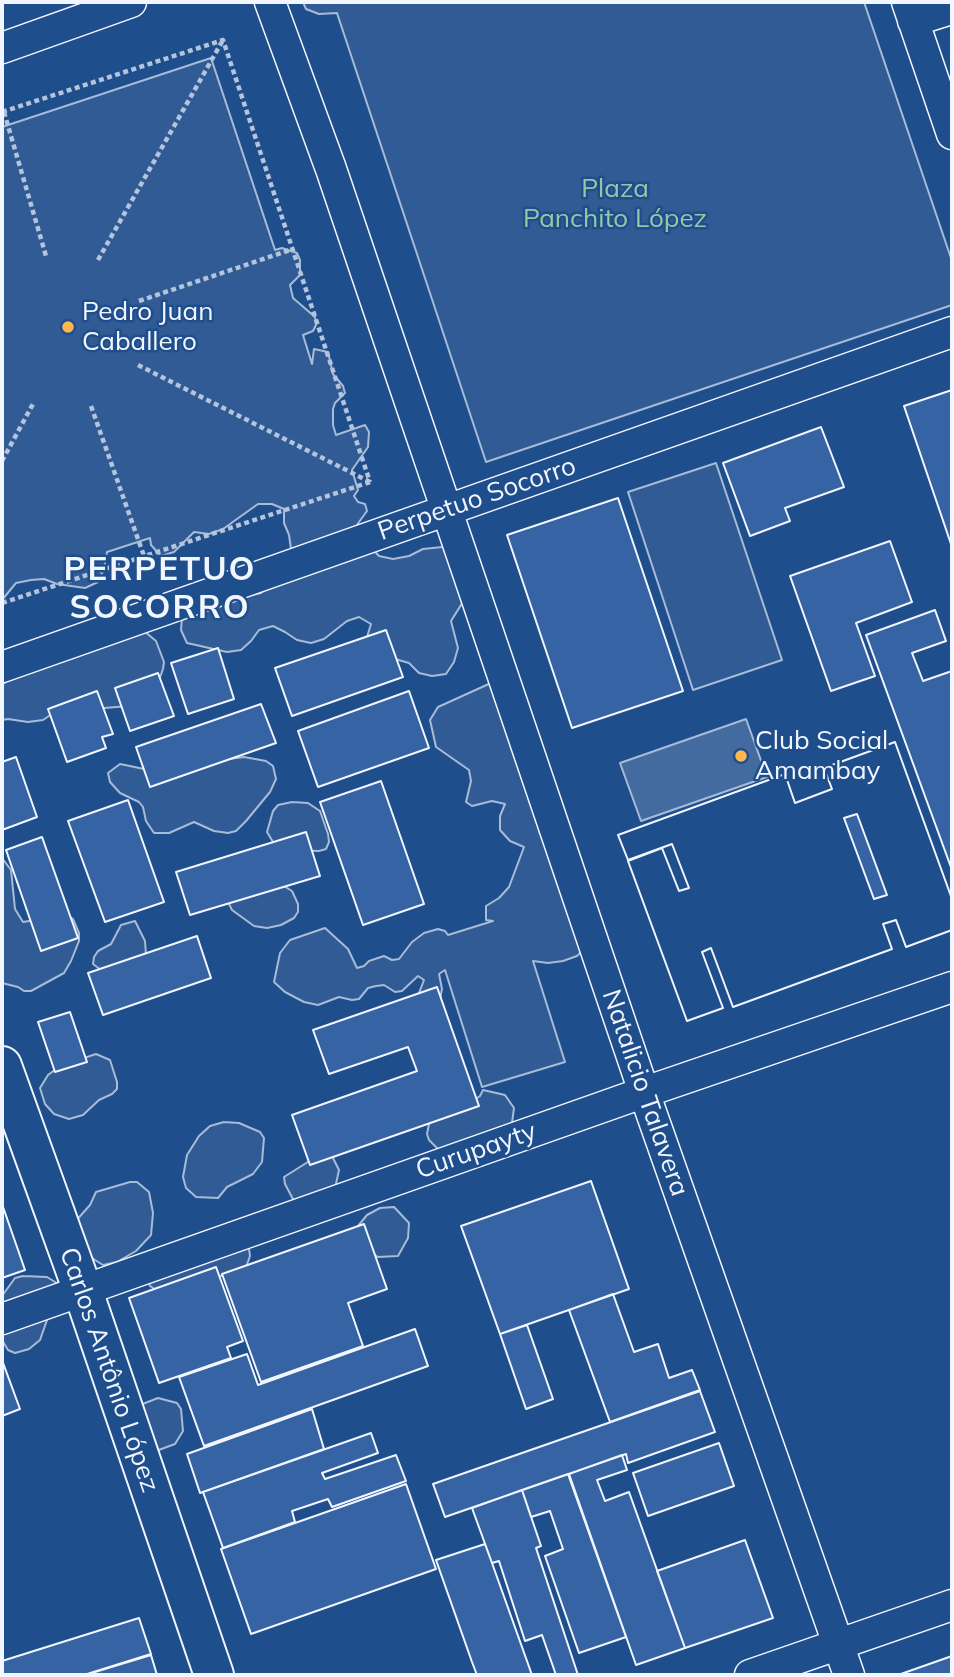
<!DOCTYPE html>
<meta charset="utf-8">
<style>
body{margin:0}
#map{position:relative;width:954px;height:1677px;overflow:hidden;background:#1f4e8c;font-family:Mulish,sans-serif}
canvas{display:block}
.frame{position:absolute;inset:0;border:4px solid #f2f6ff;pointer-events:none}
</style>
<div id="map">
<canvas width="954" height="1677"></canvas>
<div class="frame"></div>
</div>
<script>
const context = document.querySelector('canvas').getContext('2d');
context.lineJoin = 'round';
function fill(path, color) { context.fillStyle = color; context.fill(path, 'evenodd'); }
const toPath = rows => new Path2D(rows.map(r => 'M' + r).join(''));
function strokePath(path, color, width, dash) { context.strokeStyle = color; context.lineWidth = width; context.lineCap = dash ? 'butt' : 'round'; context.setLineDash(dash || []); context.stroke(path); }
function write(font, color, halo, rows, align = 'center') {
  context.font = font + ' Mulish,sans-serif'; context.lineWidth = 5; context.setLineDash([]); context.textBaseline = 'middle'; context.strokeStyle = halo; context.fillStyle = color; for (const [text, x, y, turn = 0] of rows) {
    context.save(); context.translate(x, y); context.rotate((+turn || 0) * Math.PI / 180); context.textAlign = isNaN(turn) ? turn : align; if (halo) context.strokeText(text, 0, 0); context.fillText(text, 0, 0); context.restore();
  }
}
const green = toPath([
 [303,2,864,2,952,261,952,305,486,462,337,13,319,14,306,9,303,2],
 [211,58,275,250,282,248,297,253,300,260,300,275,290,285,293,298,315,317,316,325,313,331,303,335,312,364,314,349,328,352,333,374,343,386,345,393,335,403,333,409,333,425,336,435,365,425,369,432,368,447,352,470,358,490,354,496,358,502,365,504,367,511,354,529,379,556,393,559,409,556,423,549,452,546,466,597,451,621,458,648,454,662,446,674,432,676,419,673,409,663,395,659,367,637,371,624,359,617,347,621,324,639,311,643,297,640,285,632,273,626,259,630,251,641,241,650,227,652,187,643,181,630,182,618,203,598,247,596,261,593,293,563,289,535,284,523,284,509,272,504,258,504,223,529,209,534,194,532,174,552,161,556,151,545,150,538,107,552,104,569,98,582,85,588,57,584,44,579,31,580,16,583,2,600,2,127,211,58],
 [716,463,782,660,693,690,628,492,716,463],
 [138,626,156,641,164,662,163,669,158,683,129,706,55,712,43,720,28,722,8,719,2,720,2,685,15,675,138,626],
 [491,683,538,817,539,831,546,843,587,946,577,956,563,961,548,963,533,961,565,1062,482,1087,445,970,439,974,442,989,439,1004,416,1001,424,980,418,976,402,991,395,992,384,985,376,986,368,988,359,999,352,1000,339,997,318,1005,304,1002,285,992,274,982,280,953,290,940,325,928,348,949,357,968,364,966,369,961,384,956,392,960,399,959,412,942,424,933,438,929,445,931,448,935,493,921,486,920,486,906,499,898,509,887,524,847,510,841,500,830,500,816,505,804,492,801,472,806,466,802,471,781,469,770,436,747,430,720,438,707,491,683],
 [244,757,266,761,273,766,276,779,270,792,246,821,236,831,228,833,214,831,194,822,169,833,154,833,146,821,143,807,139,802,120,793,110,782,108,773,120,764,149,770,244,757],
 [292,802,308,803,320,811,328,834,329,842,326,849,319,851,291,850,278,846,273,842,267,832,273,811,278,805,292,802],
 [2,858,11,870,15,909,23,922,67,915,73,919,79,933,79,941,71,961,64,973,31,991,24,991,18,987,2,983,2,858],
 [279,883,292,891,298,904,298,912,294,918,281,925,267,928,254,926,232,910,229,904,234,891,279,883],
 [135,921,145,941,146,955,101,970,93,964,94,957,98,951,111,944,121,925,135,921],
 [96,1054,110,1060,117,1082,117,1089,112,1094,99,1100,83,1115,69,1119,54,1114,45,1104,40,1088,48,1075,60,1066,96,1054],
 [483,1090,505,1095,514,1108,512,1123,444,1155,429,1140,427,1134,430,1119,470,1103,480,1096,483,1090],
 [224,1122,239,1123,260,1132,264,1138,262,1162,253,1174,227,1187,218,1198,196,1197,186,1188,183,1177,187,1155,199,1136,210,1126,224,1122],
 [332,1156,339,1170,336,1184,328,1196,295,1203,285,1184,284,1177,311,1160,332,1156],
 [130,1182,137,1182,149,1192,153,1213,151,1235,136,1251,117,1262,103,1265,87,1255,74,1223,90,1205,96,1192,130,1182],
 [394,1207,409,1223,408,1238,398,1256,378,1257,357,1246,358,1226,367,1215,380,1208,394,1207],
 [245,1244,249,1249,250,1256,245,1270,224,1276,209,1276,156,1290,150,1286,145,1272,245,1244],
 [23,1276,47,1277,60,1285,63,1307,47,1320,40,1340,29,1349,15,1353,8,1350,2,1340,2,1296,15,1278,23,1276],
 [158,1398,177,1403,181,1409,183,1431,175,1444,156,1451,140,1405,158,1398]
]);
fill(green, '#305b95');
strokePath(green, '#a8bbd7', 2);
const water = toPath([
 [746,719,767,777,641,821,620,763,746,719]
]);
fill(water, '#446ba0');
strokePath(water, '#a8bbd7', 2);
const building = toPath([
 [952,390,952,547,904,406,952,390],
 [821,427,844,487,785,508,790,521,750,536,723,463,821,427],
 [618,498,683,691,572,728,507,535,618,498],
 [890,541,912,602,856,623,875,676,831,691,790,576,890,541],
 [935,610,946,641,912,653,923,681,952,671,952,870,866,635,935,610],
 [386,630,403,677,292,716,275,668,386,630],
 [218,648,234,699,188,714,171,663,218,648],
 [158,673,174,716,130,731,115,688,158,673],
 [97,691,113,734,102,737,106,748,67,762,48,709,97,691],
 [409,691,429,748,318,787,298,731,409,691],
 [261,704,276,743,150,787,136,747,261,704],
 [895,742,952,899,952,930,906,947,896,920,883,924,892,949,733,1007,711,948,702,952,723,1008,687,1021,628,861,662,848,679,891,689,888,672,844,628,860,618,835,785,774,795,803,832,789,824,768,895,742],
 [857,814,887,895,874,899,844,818,857,814],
 [895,742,952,899,952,930,906,947,896,920,883,924,892,949,733,1007,711,948,702,952,723,1008,687,1021,628,861,662,848,679,891,689,888,672,844,628,860,618,835,785,774,795,803,832,789,824,768,895,742],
 [16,757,37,817,2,830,2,762,16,757],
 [381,781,424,904,363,925,320,802,381,781],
 [128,800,164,902,105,922,68,821,128,800],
 [306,832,320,876,190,915,176,872,306,832],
 [42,837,78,938,41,951,6,850,42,837],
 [197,936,211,978,103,1015,88,973,197,936],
 [437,987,479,1106,310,1165,292,1115,417,1071,408,1047,329,1074,313,1030,437,987],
 [70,1012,87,1062,55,1072,38,1022,70,1012],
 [591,1181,629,1289,500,1334,461,1226,591,1181],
 [2,1204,25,1270,2,1278,2,1204],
 [364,1224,387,1289,348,1303,363,1346,261,1382,222,1274,364,1224],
 [216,1267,243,1341,227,1347,231,1358,159,1383,129,1298,216,1267],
 [613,1294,634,1352,658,1344,669,1378,692,1370,700,1390,610,1422,569,1310,613,1294],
 [527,1325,553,1399,526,1409,500,1334,527,1325],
 [415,1329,428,1366,204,1446,179,1377,247,1354,258,1385,415,1329],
 [2,1360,20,1409,2,1416,2,1360],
 [700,1391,715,1432,628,1463,626,1454,445,1517,433,1484,700,1391],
 [312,1409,324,1449,200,1493,187,1454,312,1409],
 [371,1433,378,1453,322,1473,325,1479,396,1455,406,1481,332,1507,328,1499,292,1511,295,1522,223,1548,203,1492,371,1433],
 [719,1443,734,1486,648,1516,633,1473,719,1443],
 [622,1455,627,1470,597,1480,605,1501,629,1492,685,1648,636,1665,569,1474,622,1455],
 [568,1474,626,1637,579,1653,545,1556,563,1549,550,1511,531,1517,522,1490,568,1474],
 [406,1484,436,1569,251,1634,221,1549,406,1484],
 [522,1490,541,1546,536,1548,578,1675,556,1675,542,1635,525,1641,499,1561,492,1563,472,1508,522,1490],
 [745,1540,773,1618,685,1648,657,1571,745,1540],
 [485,1544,492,1563,532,1675,477,1675,472,1662,436,1560,485,1544],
 [139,1618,151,1654,84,1675,2,1675,2,1661,139,1618],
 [151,1655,157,1675,85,1675,151,1655],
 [952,1656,952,1675,898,1675,952,1656]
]);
fill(building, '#3563a3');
strokePath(building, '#f2f6ff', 2);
const minor = toPath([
 [270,2,331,169,645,1095,849,1675],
 [907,2,952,134],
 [913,21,948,10],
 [2,48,131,2],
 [2,667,952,332],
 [2,1319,645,1092,952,987],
 [750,1675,952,1605]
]);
const tertiary = toPath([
 [2,1066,83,1291,214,1675]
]);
strokePath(minor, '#f2f6ff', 33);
strokePath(tertiary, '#f2f6ff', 42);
strokePath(toPath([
 [2,112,223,40,370,482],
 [4,112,46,256],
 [98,260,223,40],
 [139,301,293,249],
 [138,365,370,482],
 [91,406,144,556],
 [2,461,34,402],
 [2,603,370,482]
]), '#b3c4dc', 4.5, [5, 3.5]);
strokePath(minor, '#1f4e8c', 30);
strokePath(tertiary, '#1f4e8c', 38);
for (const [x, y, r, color] of [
 [68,327,7,"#ffb74d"],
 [741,756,7,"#ffb74d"]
]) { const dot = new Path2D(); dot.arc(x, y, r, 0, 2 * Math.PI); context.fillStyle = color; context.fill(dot); strokePath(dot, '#1f4e8c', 2.5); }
write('26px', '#97c8a6', '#1f4e8c', [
 ["Plaza",615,189],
 ["Panchito López",615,219]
]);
write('26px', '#f2f6ff', '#1f4e8c', [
 ["Pedro Juan",82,312],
 ["Caballero",82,342],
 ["Club Social",755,741],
 ["Amambay",755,771]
], 'left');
write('26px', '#f2f6ff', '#1f4e8c', [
 ["Perpetuo Socorro",477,499,-19],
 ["Natalicio Talavera",645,1093,71],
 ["Curupayty",476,1151,-19],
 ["Carlos Antônio López",109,1370,71]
]);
context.letterSpacing = '2px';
write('bold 33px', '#f2f6ff', '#1f4e8c', [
 ["PERPETUO",160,570],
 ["SOCORRO",160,608]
]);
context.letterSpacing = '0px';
</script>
